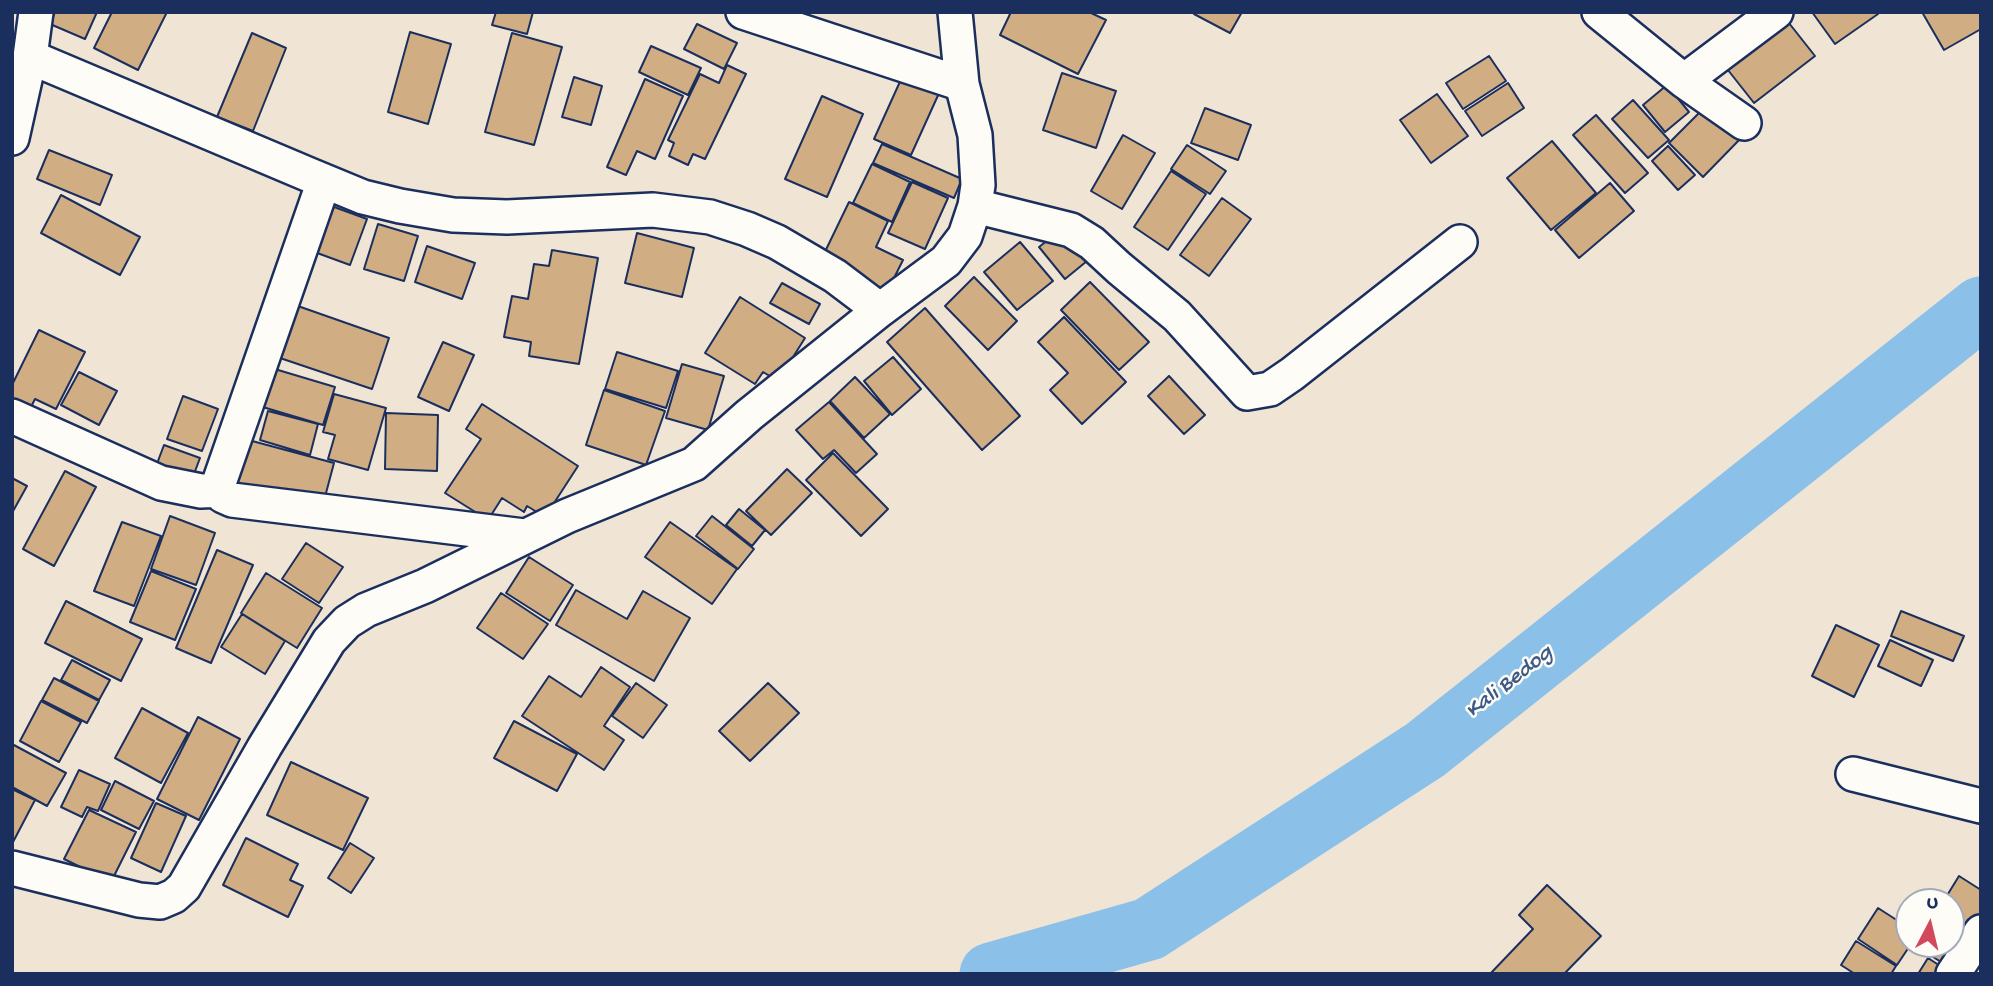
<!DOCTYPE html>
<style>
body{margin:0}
#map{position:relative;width:1993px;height:986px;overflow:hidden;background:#f0e4d4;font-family:"Gochi Hand",sans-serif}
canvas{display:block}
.frame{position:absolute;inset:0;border:14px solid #1b2f5e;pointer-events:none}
.north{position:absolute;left:1895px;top:888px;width:70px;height:70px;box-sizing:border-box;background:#fdfcf7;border:2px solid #a3aaba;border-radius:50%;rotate:7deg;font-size:19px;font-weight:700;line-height:28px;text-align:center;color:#1b2f5e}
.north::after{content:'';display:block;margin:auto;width:24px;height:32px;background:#d1495b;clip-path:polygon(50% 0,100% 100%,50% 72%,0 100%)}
</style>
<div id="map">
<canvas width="1993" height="986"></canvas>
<div class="frame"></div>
<div class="north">U</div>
</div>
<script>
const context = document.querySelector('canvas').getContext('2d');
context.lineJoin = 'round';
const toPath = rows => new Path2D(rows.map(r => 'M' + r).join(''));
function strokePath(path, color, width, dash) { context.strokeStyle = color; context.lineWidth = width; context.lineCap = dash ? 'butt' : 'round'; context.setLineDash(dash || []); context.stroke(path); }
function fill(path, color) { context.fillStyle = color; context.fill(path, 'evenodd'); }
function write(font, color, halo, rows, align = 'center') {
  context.font = font + ' "Gochi Hand",sans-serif'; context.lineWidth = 5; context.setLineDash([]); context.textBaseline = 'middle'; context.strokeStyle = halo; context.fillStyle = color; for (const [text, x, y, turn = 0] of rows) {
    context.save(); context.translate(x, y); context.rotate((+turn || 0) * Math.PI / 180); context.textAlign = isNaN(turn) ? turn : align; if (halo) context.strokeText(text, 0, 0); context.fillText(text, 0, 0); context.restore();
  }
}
strokePath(toPath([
 [991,974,1149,929,1425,750,1981,308]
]), '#8bc0e8', 63);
const building = toPath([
 [55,12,97,12,85,39,50,24,55,12],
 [112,12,167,12,138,70,94,48,112,12],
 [496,12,533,12,527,34,492,25,496,12],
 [1011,12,1089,12,1106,20,1078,74,1000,35,1011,12],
 [1195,12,1242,12,1230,33,1194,14,1195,12],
 [1812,12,1877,12,1878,14,1835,44,1812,12],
 [1922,12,1981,12,1981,29,1944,50,1922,12],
 [1785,18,1815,56,1754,103,1724,65,1785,18],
 [697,24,737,43,724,69,684,49,697,24],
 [410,32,451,44,428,124,388,112,410,32],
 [252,33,286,48,253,131,217,117,252,33],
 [512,33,562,47,534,145,485,132,512,33],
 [651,46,701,68,688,95,639,72,651,46],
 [1489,56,1506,81,1463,109,1446,83,1489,56],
 [727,65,746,74,705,159,693,154,688,165,669,156,674,143,668,140,700,74,719,83,727,65],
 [1062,73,1116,91,1096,148,1043,130,1062,73],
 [903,75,940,91,911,155,874,139,903,75],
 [574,77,602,86,591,125,562,117,574,77],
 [645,79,683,96,655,159,637,151,626,175,607,167,645,79],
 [1508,83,1524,108,1482,136,1465,111,1508,83],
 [1667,85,1689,112,1665,132,1643,105,1667,85],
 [1437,94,1468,136,1431,163,1400,120,1437,94],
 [822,96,863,114,827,197,785,179,822,96],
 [1633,100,1669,140,1648,158,1612,119,1633,100],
 [1709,103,1743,136,1703,177,1669,143,1709,103],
 [1205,108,1251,125,1238,160,1191,143,1205,108],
 [1596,115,1648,173,1625,193,1573,135,1596,115],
 [1123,135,1155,153,1122,209,1091,191,1123,135],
 [1552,141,1596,193,1551,230,1507,178,1552,141],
 [882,144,962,179,954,198,873,163,882,144],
 [1187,145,1226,171,1210,194,1171,169,1187,145],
 [1668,146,1695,175,1678,190,1652,161,1668,146],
 [49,150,112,175,100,205,37,179,49,150],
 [872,164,910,182,892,222,853,203,872,164],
 [1171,171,1206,194,1168,250,1134,227,1171,171],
 [912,182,948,198,925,249,888,233,912,182],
 [1610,183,1634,211,1579,258,1555,230,1610,183],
 [61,195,140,237,120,275,41,233,61,195],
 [1222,198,1251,219,1209,276,1180,255,1222,198],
 [849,202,888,221,876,247,903,260,887,292,821,260,849,202],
 [326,204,367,219,350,265,309,250,326,204],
 [378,224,418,236,404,281,364,269,378,224],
 [1062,229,1087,261,1065,279,1039,247,1062,229],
 [637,233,694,248,682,297,625,283,637,233],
 [1020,242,1053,281,1017,310,984,272,1020,242],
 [427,246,475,263,462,299,415,282,427,246],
 [552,250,598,258,579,364,529,356,531,342,504,337,512,296,528,299,534,264,549,266,552,250],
 [974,277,1017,321,988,350,945,306,974,277],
 [1090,282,1149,342,1119,370,1061,310,1090,282],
 [782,283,820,304,809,324,770,303,782,283],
 [740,297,805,338,778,381,763,372,755,384,705,353,740,297],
 [295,305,389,338,372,389,277,357,295,305],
 [925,308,1020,416,982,450,887,342,925,308],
 [1064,317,1126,382,1082,424,1050,390,1068,373,1038,342,1064,317],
 [39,330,85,352,56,409,35,399,29,411,12,403,12,385,39,330],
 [443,342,474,355,449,411,418,397,443,342],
 [617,352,678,371,666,408,605,389,617,352],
 [893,357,921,389,892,415,864,381,893,357],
 [682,364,724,376,708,430,666,418,682,364],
 [268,367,335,387,323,425,256,405,268,367],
 [79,372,117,391,99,425,61,405,79,372],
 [1169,376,1205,415,1184,434,1148,396,1169,376],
 [855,377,890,414,864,438,830,401,855,377],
 [604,390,665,411,646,465,586,445,604,390],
 [334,394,386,408,368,470,328,459,335,435,323,432,334,394],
 [183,396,218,409,202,451,167,439,183,396],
 [829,402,877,454,856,473,834,450,823,459,796,430,829,402],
 [482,404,578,466,545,517,527,506,524,512,502,498,488,520,445,493,481,439,466,429,482,404],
 [268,411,318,424,310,455,260,440,268,411],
 [386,413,438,415,437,471,385,469,386,413],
 [241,438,334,463,322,508,229,483,241,438],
 [164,445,200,458,191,482,155,469,164,445],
 [833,453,888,509,861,536,806,480,833,453],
 [787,469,812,493,771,535,746,511,787,469],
 [65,471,96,487,54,566,23,549,65,471],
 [12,478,27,486,12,513,12,478],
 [739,509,765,530,752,546,726,525,739,509],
 [170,516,215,533,196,585,151,569,170,516],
 [712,516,754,549,738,569,696,536,712,516],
 [122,522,161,536,134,606,94,591,122,522],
 [670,522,737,569,712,604,645,557,670,522],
 [306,543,343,567,319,603,282,579,306,543],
 [217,550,253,565,211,663,176,648,217,550],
 [529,557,573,585,550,621,506,593,529,557],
 [151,571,196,589,175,640,130,622,151,571],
 [266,573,322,608,297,648,241,613,266,573],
 [576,590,627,619,643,591,690,618,654,681,556,625,576,590],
 [501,593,548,624,523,659,477,628,501,593],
 [66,601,142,639,121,681,45,643,66,601],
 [1901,611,1964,636,1953,661,1891,636,1901,611],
 [242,614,285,641,265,674,221,647,242,614],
 [1836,625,1879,645,1854,697,1812,676,1836,625],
 [1890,640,1933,660,1921,686,1878,666,1890,640],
 [72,660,110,680,99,700,61,680,72,660],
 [601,667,630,687,604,726,624,740,604,770,522,716,549,676,581,697,601,667],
 [54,678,99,701,87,723,42,700,54,678],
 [636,683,667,705,643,738,612,716,636,683],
 [768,683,799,713,750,761,719,731,768,683],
 [41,701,81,722,59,762,20,741,41,701],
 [142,708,188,733,161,783,115,758,142,708],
 [198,717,240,739,199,820,157,799,198,717],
 [514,721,577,754,557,791,494,758,514,721],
 [12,744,66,773,47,806,12,787,12,744],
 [291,762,368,798,343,850,267,815,291,762],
 [79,770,110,784,98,811,87,807,82,817,61,807,79,770],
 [115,781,154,801,139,829,101,810,115,781],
 [12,789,35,800,12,844,12,789],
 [156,803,186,816,161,872,131,858,156,803],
 [89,810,136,832,111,882,64,859,89,810],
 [246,838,298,864,290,880,303,886,288,917,223,885,246,838],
 [350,843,374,858,351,893,328,878,350,843],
 [1959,876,1981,890,1981,921,1951,968,1915,946,1916,944,1951,944,1951,902,1943,902,1959,876],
 [1547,885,1601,936,1564,974,1490,974,1533,929,1519,915,1547,885],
 [1909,906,1909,924,1900,919,1909,906],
 [1878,908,1909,928,1909,944,1911,944,1897,965,1858,939,1878,908],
 [1856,941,1896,966,1891,974,1855,974,1841,965,1856,941],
 [1928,958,1951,973,1951,974,1918,974,1928,958]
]);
fill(building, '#d0ad83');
strokePath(building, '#1b2f5e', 2);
const street = toPath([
 [743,12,962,84],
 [1599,12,1684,81,1744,123],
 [30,57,312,176,363,197,400,206,453,215,507,217,653,210,710,217,747,229,777,242,835,276,880,310],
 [1684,81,1776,12],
 [12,138,30,57,36,12],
 [324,181,219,483,219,490,223,496,232,500,524,536],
 [975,206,1071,230,1092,243,1119,268,1177,316,1247,393,1270,389,1292,374,1460,242],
 [12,416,161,483,201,491,219,490],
 [1853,774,1981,806],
 [12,868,139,900,160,902,174,896,184,887,265,746,329,641,347,622,366,610,425,586,567,516,694,464,749,415,880,310,946,261,965,236,975,206,978,185,975,135,962,84,955,12],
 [1953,974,1981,932]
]);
strokePath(street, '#1b2f5e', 38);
strokePath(street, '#fdfcf7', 33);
write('italic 23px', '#3d5a87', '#fdfcf7', [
 ["Kali Bedog",1510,683,-38]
]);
</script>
